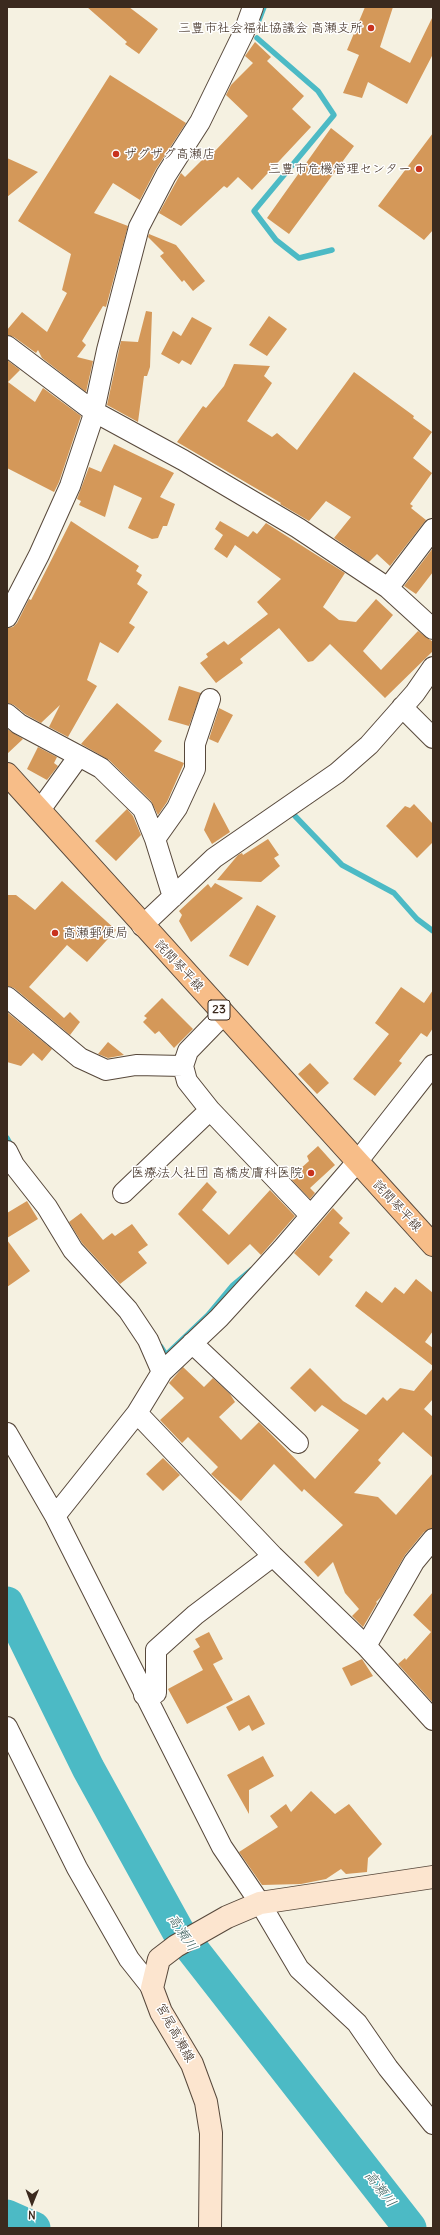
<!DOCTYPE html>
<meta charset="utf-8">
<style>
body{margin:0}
#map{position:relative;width:440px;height:2235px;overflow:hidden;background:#f5f1e1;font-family:Delius,sans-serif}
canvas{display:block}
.frame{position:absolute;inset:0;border:8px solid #3b2a1e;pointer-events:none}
.north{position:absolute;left:12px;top:2183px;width:40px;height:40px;-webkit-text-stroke:3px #fff;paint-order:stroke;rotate:181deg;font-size:11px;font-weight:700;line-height:16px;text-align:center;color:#3b2a1e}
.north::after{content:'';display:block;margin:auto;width:14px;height:18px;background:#3b2a1e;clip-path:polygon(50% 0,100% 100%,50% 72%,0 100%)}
</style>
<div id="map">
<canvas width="440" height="2235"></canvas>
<div class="frame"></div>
<div class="north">N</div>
</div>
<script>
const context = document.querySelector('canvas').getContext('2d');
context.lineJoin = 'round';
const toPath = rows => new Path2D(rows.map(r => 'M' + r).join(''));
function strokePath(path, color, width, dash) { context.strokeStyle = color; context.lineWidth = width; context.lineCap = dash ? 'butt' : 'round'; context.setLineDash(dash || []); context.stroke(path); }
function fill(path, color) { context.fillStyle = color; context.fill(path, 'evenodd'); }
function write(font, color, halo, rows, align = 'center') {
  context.font = font + ' Delius,"Klee One",sans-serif'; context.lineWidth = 3; context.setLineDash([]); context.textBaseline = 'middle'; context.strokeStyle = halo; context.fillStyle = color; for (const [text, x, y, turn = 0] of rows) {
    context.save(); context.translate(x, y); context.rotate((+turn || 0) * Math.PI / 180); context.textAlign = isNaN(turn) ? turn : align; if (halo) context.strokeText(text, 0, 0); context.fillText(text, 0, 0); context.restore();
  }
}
strokePath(toPath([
 [259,20,264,7],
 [257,38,318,91,334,115,254,211,276,240,299,258,332,250],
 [295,816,342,865,394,893,417,919,433,931],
 [7,1138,12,1147],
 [161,1347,166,1355,208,1315,233,1285,251,1270]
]), '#4cbac5', 5.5);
strokePath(toPath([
 [7,1603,88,1768,178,1931,410,2228],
 [7,2216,34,2228]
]), '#4cbac5', 33);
fill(toPath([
 [87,7,129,7,158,29,139,54,125,44,127,42],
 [365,7,393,7,380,47,410,63,433,16,433,54,407,104,368,82,362,98,343,93,359,55,347,50],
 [255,42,271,57,267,61,304,96,292,109,311,127,252,190,238,177,227,188,224,186,181,226,159,213,181,173,185,177,213,149,215,151,248,116,226,95,231,85,253,63,245,56],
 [110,75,186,123,156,169,140,200,113,183,94,213,128,226,106,307,103,306,82,341,86,345,77,357,93,361,86,392,42,358,38,350,36,353,14,337,7,335,7,330,22,312,47,332,67,293,62,290,71,254,18,221],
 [331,128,354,146,289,234,267,218],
 [433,133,433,230,424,240,378,206],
 [7,158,38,172,7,197],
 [149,234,176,245,205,281,193,291,184,280,182,282,160,256,164,253,148,237],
 [146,311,152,312,150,367,147,376,144,376,138,422,107,405,121,341,138,342],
 [269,316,287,329,267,356,249,345],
 [192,317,212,328,191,365,182,360,179,364,161,354,173,331,181,336],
 [7,360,20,370,8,382,35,402,43,388,81,416,59,482,54,492,7,468],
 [234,364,270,366,264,376,272,383,247,421,272,437,277,433,297,450,354,372,414,416,413,418,432,432,413,458,432,473,410,504,413,506,411,508,426,520,390,566,377,554,369,562,334,538,351,517,326,501,309,521,280,504,281,503,177,442,203,406,206,408,224,386],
 [114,444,174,473,160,497,175,504,167,526,163,526,158,538,152,539,128,528,142,498,114,485,105,517,79,505,81,501,77,499,89,467,101,472],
 [71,521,139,566,136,571,142,575,137,584,148,592,129,623,135,627,118,653,100,642,87,680,97,686,68,737,49,727,60,705,41,723,25,714,14,705,7,703,7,628,13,627,17,623,29,599,31,600],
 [220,521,248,537,253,531,257,534,266,523,345,573,323,607,339,620,356,622,376,599,393,615,363,651,381,670,418,631,433,642,433,651,385,698,330,644,313,661,308,662,279,628,240,659,243,663,216,683,200,663,208,657,206,654,224,641,228,645,268,614,257,602,281,579,235,545,227,558,214,549,223,535,215,529],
 [433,548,433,572,416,594,404,586],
 [179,686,201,693,189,726,168,720],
 [117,703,162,741,154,751,184,763,167,802,158,815,151,801,109,760,81,744],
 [219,708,233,715,218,743,209,739],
 [7,729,23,739,7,754],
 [38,747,57,757,54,763,58,766,47,780,27,769],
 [214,802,230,832,212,844,204,830],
 [414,804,433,824,433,842,417,858,386,826,405,806,410,808],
 [127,809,133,816,141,835,116,861,95,841],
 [268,839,279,855,274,858,280,866,261,882,217,880,238,855,242,853,243,855],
 [62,881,116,930,87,962,67,945,29,987,64,1018,70,1012,80,1022,70,1035,14,988,7,986,7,895,16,895,35,910],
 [215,883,243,898,191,942,179,921,182,915,179,911,208,884,211,888],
 [257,905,276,916,248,966,229,956],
 [401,987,424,1003,433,990,433,1028,427,1037,421,1033,399,1061,402,1063,375,1096,353,1079,389,1034,375,1023],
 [162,998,193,1029,174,1048,159,1031,155,1034,143,1022,147,1018,144,1016],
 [7,1012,52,1049,42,1061,33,1053,21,1066,7,1062],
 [108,1042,124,1055,108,1058,98,1054],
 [310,1063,329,1083,317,1094,298,1074],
 [318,1146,335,1165,310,1188,315,1193,310,1199,290,1178,309,1161,307,1156],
 [207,1182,217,1192,202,1210,229,1235,270,1190,295,1216,261,1255,250,1244,228,1265,178,1214],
 [27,1201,38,1219,7,1238,7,1213],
 [333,1208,343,1218,339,1223,350,1233,329,1257,333,1260,319,1276,294,1253],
 [81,1213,103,1240,112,1233,115,1236,132,1224,148,1245,138,1252,147,1263,120,1284,82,1243,69,1222],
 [7,1240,30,1271,7,1287],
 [416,1279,433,1293,433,1331,425,1342,433,1348,433,1366,355,1306,366,1291,382,1303,395,1287,404,1294],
 [183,1367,204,1387,213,1378,230,1394,235,1402,219,1417,241,1440,259,1422,315,1479,359,1430,322,1405,315,1412,290,1388,310,1368,343,1401,366,1415,383,1397,387,1401,400,1388,414,1391,433,1368,433,1399,424,1409,433,1417,433,1458,403,1432,378,1460,381,1463,354,1493,378,1497,396,1515,433,1473,433,1528,424,1532,405,1555,381,1597,376,1602,377,1603,363,1627,352,1616,359,1609,345,1593,333,1562,318,1577,304,1562,343,1525,304,1489,302,1492,274,1464,241,1501,211,1474,218,1467,188,1437,182,1443,160,1420,184,1398,169,1383],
 [163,1458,180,1475,163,1491,146,1474],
 [433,1592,433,1703,398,1664,405,1658,406,1660,431,1632,413,1615],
 [209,1632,223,1659,213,1664,233,1700,187,1724,168,1689,203,1670,193,1651,200,1647,195,1639],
 [362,1659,373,1676,351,1686,342,1668],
 [249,1695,265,1724,252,1731,249,1725,239,1731,226,1707],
 [263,1756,274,1776,249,1790,249,1814,227,1775],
 [311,1791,335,1814,349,1804,382,1844,368,1858,367,1872,346,1874,341,1869,326,1879,301,1884,262,1885,239,1852,278,1827,270,1816,286,1804,291,1812]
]), '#d49859');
const minor = toPath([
 [7,346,93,411,183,460,298,528,388,588,433,629],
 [388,588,433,529],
 [7,617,39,555,70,486,92,420,107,350,139,227,166,175,200,122,244,32,253,7],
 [402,707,433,738],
 [7,714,19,724,79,756,40,810],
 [79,756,101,768,143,809,155,839,173,897],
 [155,839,177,808,195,769,195,744,210,699],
 [142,926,214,858,337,773,369,745,415,693,433,667],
 [7,997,80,1058,106,1070,136,1065,183,1066],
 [210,1110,310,1215],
 [7,1151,14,1165,47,1207,73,1250,128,1310,148,1340,162,1372],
 [123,1193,210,1110,187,1081,183,1066,188,1051,224,1014],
 [192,1343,298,1443],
 [137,1413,273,1556,366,1646,433,1720],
 [7,1433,55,1516,222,1847,260,1903,299,1969,357,2023,388,2068,433,2124],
 [55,1516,137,1413,162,1372,219,1318,282,1249,357,1162,433,1065],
 [366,1646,414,1562,433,1539],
 [144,1695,156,1693,156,1650,195,1615,273,1556],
 [7,1727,77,1868,129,1959,152,1988]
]);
const secondary = toPath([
 [210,2228,211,2133,206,2102,192,2064,161,2012,152,1988,159,1959,176,1946,227,1917,260,1903,433,1877]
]);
const primary = toPath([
 [7,774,433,1245]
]);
strokePath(minor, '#57483b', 22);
strokePath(secondary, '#57483b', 24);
strokePath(primary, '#57483b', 24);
strokePath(minor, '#fff', 20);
strokePath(secondary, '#fce5cf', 22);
strokePath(primary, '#f7bd88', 22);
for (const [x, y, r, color] of [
 [371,28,4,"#c8321e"],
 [116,154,4,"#c8321e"],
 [419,169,4,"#c8321e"],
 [55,933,4,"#c8321e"],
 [311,1173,4,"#c8321e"]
]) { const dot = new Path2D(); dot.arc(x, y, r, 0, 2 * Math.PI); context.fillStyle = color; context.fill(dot); strokePath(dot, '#fff', 1.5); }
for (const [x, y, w] of [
 [219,1010,22]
]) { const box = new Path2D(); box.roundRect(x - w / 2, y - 10, w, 20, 3); context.fillStyle = '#fff'; context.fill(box); strokePath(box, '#3b2a1e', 1); }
write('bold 12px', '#3b2a1e', null, [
 ["23",219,1010]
]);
write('13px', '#3b2a1e', '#fff', [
 ["三豊市社会福祉協議会 高瀬支所",363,28],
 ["ザグザグ高瀬店",124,154,"left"],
 ["三豊市危機管理センター",411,169],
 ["高瀬郵便局",63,933,"left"],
 ["医療法人社団 高橋皮膚科医院",303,1173]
], 'right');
write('13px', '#3b2a1e', '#fff', [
 ["詫間琴平線",179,966,47],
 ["詫間琴平線",397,1206,47],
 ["宮尾高瀬線",175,2033,61]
]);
write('italic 14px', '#426461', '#fff', [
 ["高瀬川",182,1933,56],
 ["高瀬川",380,2189,52]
]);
</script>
